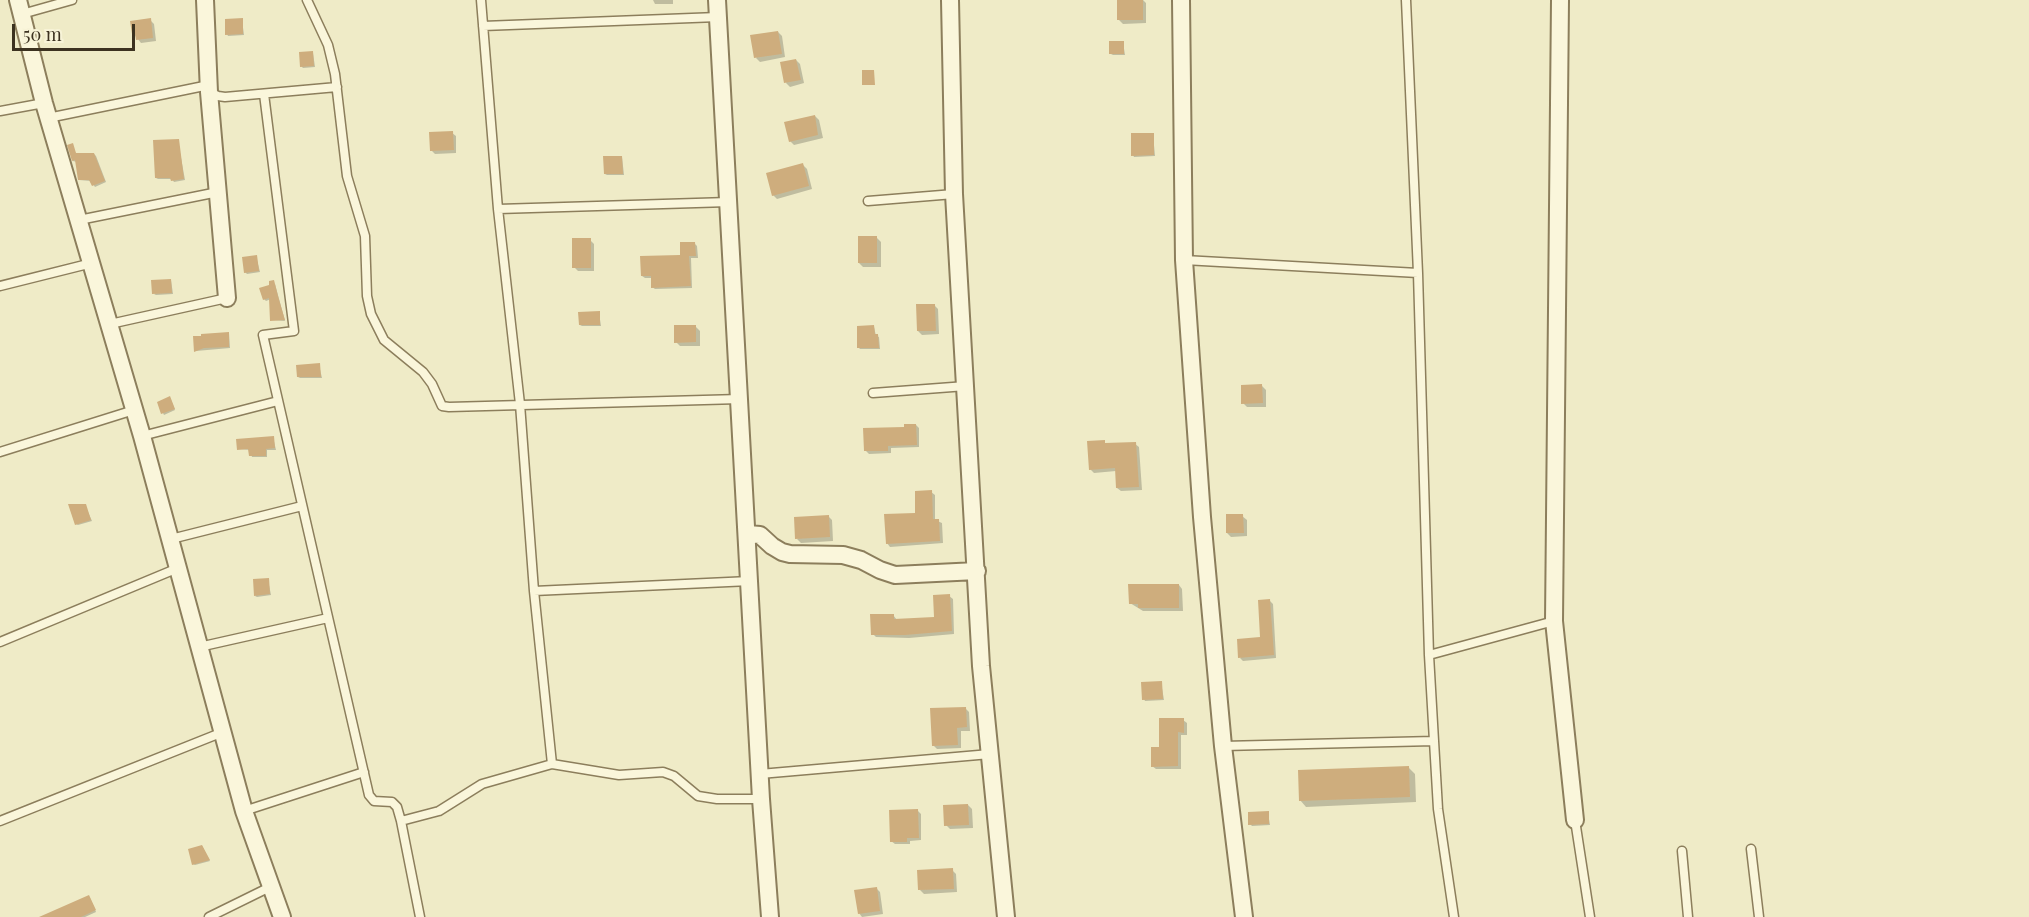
<!DOCTYPE html>
<style>
body{margin:0}
#map{position:relative;width:2029px;height:917px;overflow:hidden;background:#efebc7;font-family:"Playfair Display",serif}
canvas{display:block}
.scale{position:absolute;left:12px;top:24px;width:123px;height:27px;box-sizing:border-box;border:3px solid #3c3220;border-top:0;padding-left:8px;font-size:18px;line-height:21px;white-space:nowrap;color:#3c3220;-webkit-text-stroke:4px #f7f3d7;paint-order:stroke}
</style>
<div id="map">
<canvas width="2029" height="917"></canvas>
<div class="scale">50 m</div>
</div>
<script>
const context = document.querySelector('canvas').getContext('2d');
context.lineJoin = 'round';
function fill(path, color) { context.fillStyle = color; context.fill(path, 'evenodd'); }
const toPath = rows => new Path2D(rows.map(r => 'M' + r).join(''));
function strokePath(path, color, width, dash) { context.strokeStyle = color; context.lineWidth = width; context.lineCap = dash ? 'butt' : 'round'; context.setLineDash(dash || []); context.stroke(path); }
fill(toPath([
 [653,0,673,0,673,4,655,4],
 [1118,0,1143,0,1146,3,1146,23,1123,24,1119,20],
 [150,20,154,24,156,41,141,43,133,33],
 [242,20,244,35,228,36,227,34],
 [778,32,782,36,785,57,760,62,756,58],
 [1123,42,1125,55,1113,55,1111,54],
 [313,53,315,67,303,68,301,66],
 [796,60,800,64,804,83,790,87,786,83],
 [815,116,819,120,823,138,794,145,790,141],
 [452,133,456,136,456,153,435,154,431,150],
 [1153,134,1155,156,1134,157,1133,155],
 [178,141,185,180,174,182,172,179,158,179,156,178],
 [72,145,76,154,94,154,96,156,106,182,95,187,91,181,79,180,77,162,73,161,69,146],
 [622,157,624,175,607,175,605,174],
 [803,165,807,169,812,189,777,199,773,195],
 [877,238,881,242,881,267,863,267,859,263],
 [590,240,594,244,594,271,578,271,574,267],
 [695,244,697,246,698,258,691,258,692,288,655,289,652,287,652,278,645,278,642,276,682,256],
 [256,256,260,272,247,274,245,272],
 [171,280,173,294,156,295,154,294],
 [275,284,285,321,271,320,271,299,266,301,264,299],
 [934,305,938,309,939,334,922,335,918,331],
 [599,313,601,326,582,326,580,325],
 [696,327,700,331,700,346,680,346,676,342],
 [874,327,876,336,879,337,880,349,860,349,859,348],
 [229,333,230,348,196,351,195,338],
 [319,365,322,378,300,378,298,377],
 [1262,386,1266,390,1266,407,1247,407,1243,403],
 [171,400,175,410,164,415,163,413],
 [916,425,919,428,919,447,891,448,891,453,869,454,865,450,905,428],
 [273,437,276,450,267,450,267,457,252,457,250,450,238,449],
 [1135,444,1139,447,1142,490,1121,491,1117,488,1116,471,1094,473,1090,469],
 [931,492,935,495,935,520,942,523,943,543,890,547,887,543,917,514],
 [85,505,92,521,78,525,76,524],
 [828,516,832,520,833,541,801,543,797,539],
 [1242,516,1247,520,1247,536,1231,537,1227,533],
 [268,580,271,595,257,597,255,596],
 [1179,585,1182,589,1183,611,1143,611,1130,603],
 [949,596,953,599,954,634,909,638,876,637,873,634,893,615,897,620,935,619],
 [1270,601,1273,604,1276,658,1243,661,1240,658,1261,639],
 [1161,682,1164,700,1145,701,1144,699],
 [965,708,969,712,970,731,961,731,961,748,937,749,933,745],
 [1183,720,1187,723,1187,735,1181,735,1181,769,1156,769,1152,766,1161,749],
 [1409,768,1415,774,1416,802,1306,807,1300,800],
 [968,805,972,809,973,828,950,829,946,825],
 [918,811,921,814,921,840,910,841,910,844,895,844,891,841],
 [1268,813,1270,825,1252,826,1250,824],
 [202,846,210,861,195,865,193,864],
 [952,870,956,874,957,892,924,894,920,890],
 [877,889,880,892,883,914,862,917,859,913],
 [90,898,96,912,85,917,43,917]
]), '#0003');
fill(toPath([
 [1117,0,1143,0,1143,20,1117,20],
 [151,18,153,38,136,40,135,34,132,34,130,21],
 [243,18,243,34,225,35,225,19],
 [778,31,782,54,754,58,750,35],
 [1109,41,1124,41,1124,54,1109,54],
 [313,51,314,66,300,67,299,52],
 [796,59,801,80,784,83,780,62],
 [862,70,874,70,875,85,862,85],
 [815,115,818,135,789,142,784,122],
 [453,131,454,150,430,151,429,132],
 [1131,133,1154,133,1154,155,1131,156],
 [179,139,184,179,171,181,170,178,155,178,153,140],
 [73,143,76,153,94,153,105,181,92,186,89,180,78,180,75,160,72,161,67,145],
 [603,156,622,156,623,174,604,174],
 [803,163,809,186,772,196,766,173],
 [858,236,877,236,877,263,858,263],
 [572,238,591,238,591,268,572,268],
 [680,242,695,242,696,256,689,256,691,286,651,288,651,276,641,276,640,256,680,255],
 [257,255,259,271,244,273,242,257],
 [171,279,172,293,152,294,151,280],
 [274,280,278,296,285,320,270,321,269,298,263,300,259,288,269,285,269,281],
 [916,304,935,304,936,331,917,331],
 [600,311,600,325,579,325,578,312],
 [674,325,696,325,696,342,674,343],
 [874,325,875,334,878,334,879,348,857,348,857,326],
 [229,332,229,347,204,348,194,352,193,336,201,336,201,334],
 [320,363,321,377,297,377,296,365],
 [1262,384,1263,403,1241,404,1241,385],
 [170,396,175,409,161,414,157,402],
 [904,424,916,424,917,445,888,446,888,451,864,451,863,428,904,427],
 [274,436,275,448,266,449,266,456,249,456,248,449,237,450,236,439],
 [1105,440,1105,443,1136,442,1139,487,1116,488,1115,468,1089,470,1087,441],
 [932,490,933,519,939,519,940,541,886,544,884,514,915,513,915,491],
 [68,504,86,504,91,520,75,525],
 [1226,514,1243,514,1244,533,1226,533],
 [829,515,830,537,795,539,794,517],
 [269,578,270,594,254,596,253,579],
 [1128,584,1179,584,1179,608,1138,608,1138,604,1129,604],
 [950,594,952,631,905,635,871,635,870,614,894,614,894,619,934,617,933,595],
 [1270,599,1274,655,1238,658,1237,639,1260,637,1258,600],
 [1162,681,1163,699,1142,700,1141,682],
 [966,707,967,727,957,728,958,745,932,746,930,708],
 [1159,718,1184,718,1184,733,1178,732,1178,766,1151,767,1151,747,1159,747],
 [1409,766,1410,797,1299,801,1298,770],
 [968,804,969,825,944,826,943,805],
 [918,809,919,838,907,838,907,842,890,842,889,810],
 [1269,811,1269,824,1248,825,1248,812],
 [202,845,210,860,192,865,188,849],
 [953,868,954,889,918,890,917,870],
 [877,887,880,911,858,914,854,890],
 [89,895,96,910,81,917,39,917]
]), '#cead7d');
const lane = toPath([
 [307,0,328,45,335,74,347,176,365,236,367,296,371,314,384,340,423,372,432,384,442,406,449,407,740,399],
 [481,0,498,209,520,404,534,591,552,764],
 [1406,0,1418,273,1429,655,1434,741,1438,809,1454,917],
 [22,14,72,0],
 [483,26,718,17],
 [210,92,218,96,225,97,337,87],
 [264,94,294,331,263,335,369,795,374,801,392,802,397,807,401,821,420,917],
 [0,111,44,103],
 [48,118,209,85],
 [868,201,954,194],
 [498,209,729,202],
 [79,220,218,192],
 [1184,260,1418,273],
 [0,286,92,263],
 [110,324,227,298],
 [873,393,966,386],
 [142,436,278,401],
 [0,452,134,410],
 [171,539,302,506],
 [534,591,750,581],
 [0,642,178,568],
 [199,647,328,618],
 [1429,655,1554,621],
 [1223,746,1434,741],
 [760,774,990,754],
 [244,811,364,772],
 [1575,820,1590,917],
 [0,821,223,732],
 [401,821,439,811,482,784,552,764,619,775,663,772,674,776,698,796,717,799,761,799],
 [1751,849,1759,917],
 [1682,851,1688,917],
 [209,917,272,886]
]);
const street = toPath([
 [18,0,44,103,142,436,244,811,282,917],
 [205,0,209,92,227,298],
 [717,0,761,799,770,917],
 [950,0,954,194,981,666,1006,917],
 [1181,0,1184,260,1202,517,1223,746,1244,917],
 [1560,0,1554,621,1575,820],
 [748,534,760,535,772,546,782,552,790,554,843,555,861,560,880,570,895,575,977,571]
]);
strokePath(lane, '#8c7e5c', 11);
strokePath(street, '#8c7e5c', 20);
strokePath(lane, '#faf6db', 8);
strokePath(street, '#faf6db', 16);
</script>
